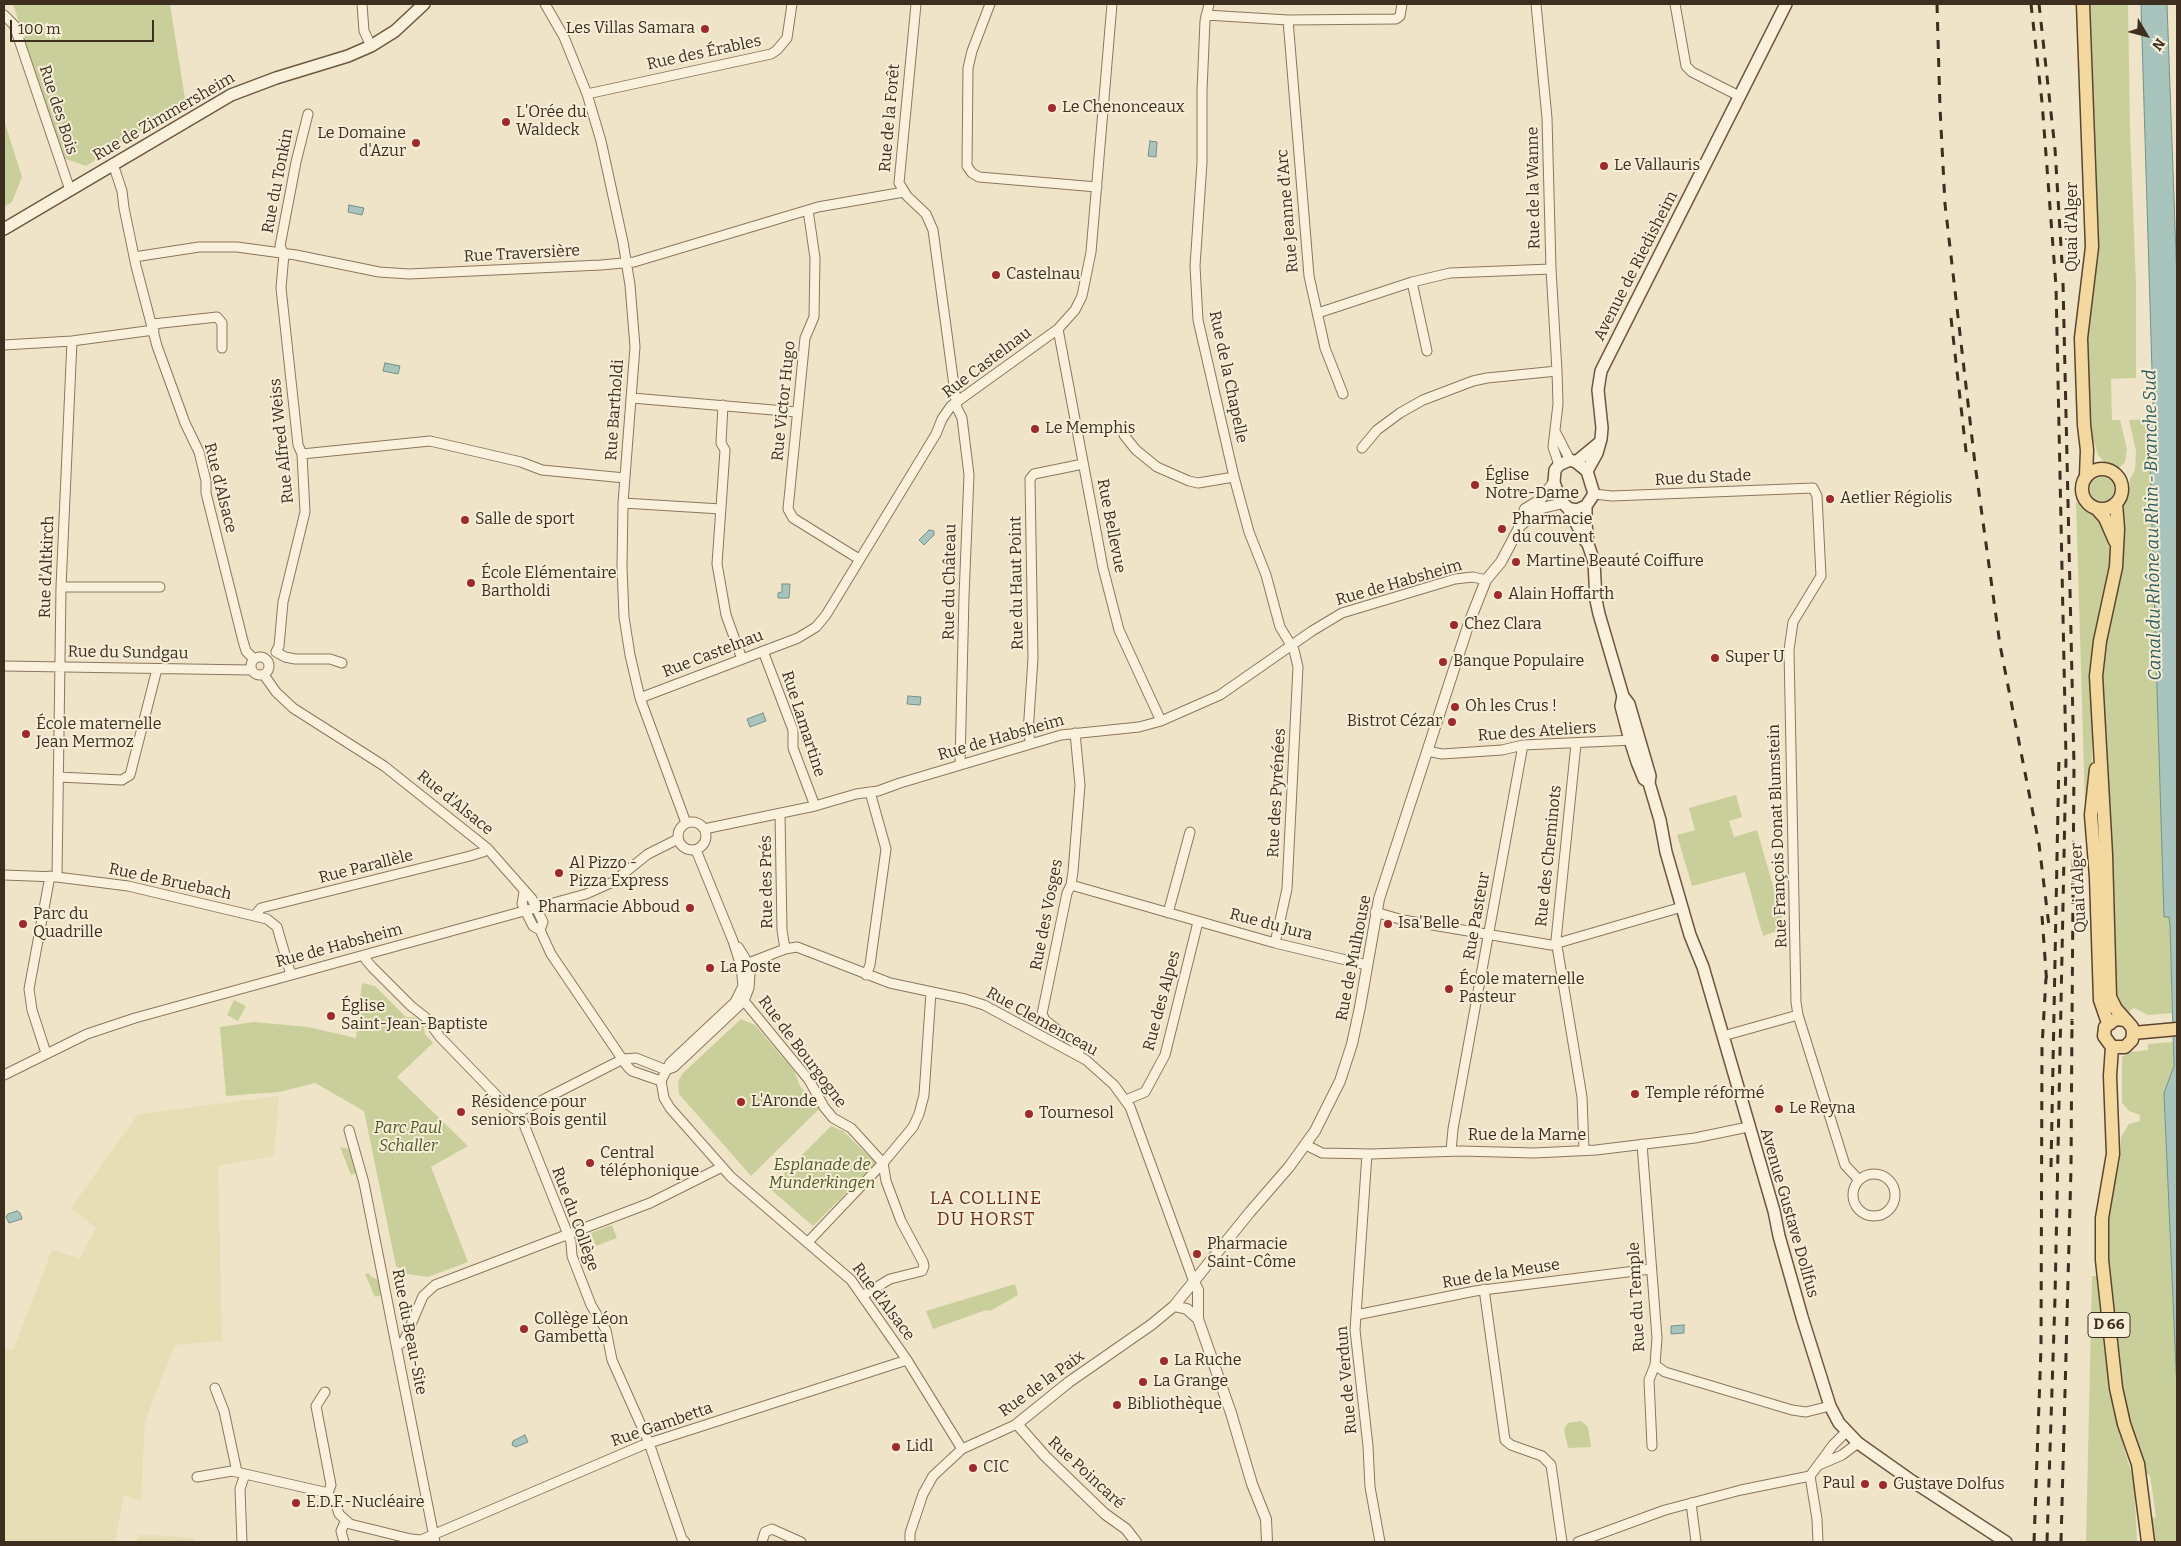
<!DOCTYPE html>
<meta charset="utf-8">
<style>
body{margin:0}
#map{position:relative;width:2181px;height:1546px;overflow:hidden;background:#f0e4c8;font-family:Bitter,serif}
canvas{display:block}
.frame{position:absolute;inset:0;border:5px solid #3d2e20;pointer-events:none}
.north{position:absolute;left:2121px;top:10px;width:50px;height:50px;-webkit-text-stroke:4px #f7eed8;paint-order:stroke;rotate:127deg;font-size:14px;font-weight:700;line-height:20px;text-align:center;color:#3d2e20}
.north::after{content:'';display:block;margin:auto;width:18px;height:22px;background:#3d2e20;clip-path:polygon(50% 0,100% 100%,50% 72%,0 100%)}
.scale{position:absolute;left:10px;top:20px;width:144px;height:22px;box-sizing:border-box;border:2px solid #3d2e20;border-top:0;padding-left:6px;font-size:15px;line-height:18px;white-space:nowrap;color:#3d2e20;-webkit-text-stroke:4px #f7eed8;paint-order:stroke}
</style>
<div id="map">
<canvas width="2181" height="1546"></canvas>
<div class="frame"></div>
<div class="north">N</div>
<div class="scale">100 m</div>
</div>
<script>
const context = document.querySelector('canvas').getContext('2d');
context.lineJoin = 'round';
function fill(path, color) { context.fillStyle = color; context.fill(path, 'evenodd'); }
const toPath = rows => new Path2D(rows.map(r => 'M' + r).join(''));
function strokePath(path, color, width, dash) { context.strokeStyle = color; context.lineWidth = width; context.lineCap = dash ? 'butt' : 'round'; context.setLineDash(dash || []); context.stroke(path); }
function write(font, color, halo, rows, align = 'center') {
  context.font = font + ' Bitter,serif'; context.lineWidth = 4; context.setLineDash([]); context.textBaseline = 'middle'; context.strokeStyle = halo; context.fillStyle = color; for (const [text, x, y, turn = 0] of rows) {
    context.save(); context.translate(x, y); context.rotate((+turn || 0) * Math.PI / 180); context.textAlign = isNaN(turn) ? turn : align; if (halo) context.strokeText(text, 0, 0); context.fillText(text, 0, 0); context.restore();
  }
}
fill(toPath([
 [279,1096,274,1156,218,1166,222,1341,175,1345,145,1421,141,1502,124,1495,115,1542,4,1542,4,1348,13,1350,52,1250,80,1258,96,1228,71,1208,138,1114],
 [138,1534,194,1538,193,1542,137,1542]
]), '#e6deb5');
fill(toPath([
 [13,4,170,4,186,105,163,117,86,166,63,158],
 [2088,4,2128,4,2130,128,2136,284,2136,378,2111,379,2112,420,2120,420,2127,450,2125,462,2119,468,2105,463,2098,455,2092,436,2090,424,2086,338,2096,248],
 [4,120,22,177,12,202,4,207],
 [2149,419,2164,916,2169,917,2170,925,2172,1013,2148,1015,2134,1008,2130,1010,2129,1014,2122,1011,2115,999,2102,680,2121,510,2128,493,2130,479,2135,470,2136,451,2129,420],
 '2090 489a12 12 0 1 1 24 0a12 12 0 1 1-24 0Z',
 [2076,502,2101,520,2109,541,2110,554,2110,567,2092,658,2092,770,2091,787,2085,805],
 [1736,795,1742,817,1729,821,1734,837,1757,830,1785,928,1763,936,1745,872,1692,886,1677,835,1695,830,1689,808],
 [1775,853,1784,853,1784,870,1775,870],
 [362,983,375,986,406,1017,419,1018,423,1022,425,1034,433,1043,397,1077,468,1146,431,1167,468,1262,428,1277,408,1274,396,1266,364,1111,315,1083,280,1092,226,1096,220,1027,253,1022,308,1027,356,1038],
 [234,1000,246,1006,238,1021,227,1015],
 [741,1019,755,1025,794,1071,800,1086,819,1109,751,1176,679,1094,678,1081,683,1073],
 [2173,1042,2174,1066,2164,1093,2177,1391,2177,1542,2155,1542,2151,1518,2156,1517,2150,1475,2146,1474,2122,1400,2106,1239,2110,1204,2120,1160,2121,1137,2129,1124,2140,1121,2140,1115,2129,1111,2122,1103,2122,1057,2131,1052,2148,1050,2148,1044],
 [831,1126,843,1131,876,1163,813,1226,769,1188],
 [340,1147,351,1149,356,1173,351,1175],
 [612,1225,617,1238,596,1246,591,1233],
 [369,1273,370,1276,378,1280,381,1295,375,1297,365,1274],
 [2092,1276,2097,1276,2113,1410,2134,1482,2137,1542,2086,1542],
 [1015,1284,1018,1295,990,1311,986,1310,933,1329,926,1311],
 [1581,1421,1588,1427,1591,1447,1568,1448,1564,1429,1568,1423]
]), '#c9cf9b');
const water = toPath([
 [2141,4,2167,4,2177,282,2177,1391,2164,1093,2174,1066,2170,925,2169,917,2164,917,2149,427,2149,419,2154,413,2153,404,2141,4],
 [1150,141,1157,142,1156,157,1148,156,1150,141],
 [349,205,364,208,362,215,348,212,349,205],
 [385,363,400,366,398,374,383,371,385,363],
 [929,530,934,531,934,535,924,545,919,540,929,530],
 [782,584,790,584,789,598,778,598,778,593,782,592,782,584],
 [908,696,921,697,920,705,907,704,908,696],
 [763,713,766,721,750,727,747,719,763,713],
 [17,1211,20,1213,22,1219,9,1223,6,1217,8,1214,17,1211],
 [1684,1325,1684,1333,1671,1334,1671,1326,1684,1325],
 [525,1435,528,1442,516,1447,512,1445,513,1441,525,1435]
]);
fill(water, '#a9c4bc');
strokePath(water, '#6f938a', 1);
const minor = toPath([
 [362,4,364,31,371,46],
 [545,4,564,37,587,94,601,141,623,242,630,285,635,347,623,503,622,567,624,617,630,655,640,698,686,823],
 [916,4,899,183,907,196,926,214,933,230,957,408,962,418,969,475,964,596,960,764],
 [990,4,972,51,968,68,967,166,972,173,979,177,1097,187],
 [1209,4,1205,21,1202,91,1202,163,1195,266,1198,320,1234,477,1249,532,1266,575,1280,627,1294,650,1298,667,1287,889,1275,943],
 [1536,4,1547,118,1551,269,1557,371,1558,404,1553,447,1559,465],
 [1675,4,1686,66,1692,72,1739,96],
 [4,15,14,25,70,190],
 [1206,15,1288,20,1396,19,1400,16,1402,4],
 [1288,20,1309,276,1325,348,1343,394],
 [587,94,771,54,777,50,787,38,792,4],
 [308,114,296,162,280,246,284,254,281,288,298,445,302,454,305,512,283,602,279,646,276,652,285,657,295,659,330,659,342,663],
 [113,164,122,191,124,208,136,266,157,346,185,423,199,452,206,481,206,493,243,641,246,651,254,659],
 [808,210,815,258,814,317,805,338,788,509,793,518,859,559],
 [134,257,199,247,237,247,296,255,379,272,409,274,601,265,634,262,818,207,904,192],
 [1412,282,1427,351],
 [1318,313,1412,282,1450,273,1551,269],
 [153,324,217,317,222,323,222,348],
 [1058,329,1103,568,1119,630,1161,721],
 [4,345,72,341],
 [632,398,797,412],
 [723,405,721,443,725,450,717,564,726,615,742,659],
 [1556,433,1570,460],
 [1124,435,1136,450,1157,467,1189,481,1198,483,1234,477],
 [1362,448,1377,430,1400,413,1423,400,1473,381,1487,378,1557,371],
 [302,454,430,441,521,462,542,470,625,478],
 [1594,494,1612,496,1813,488,1817,496,1821,576,1793,622,1789,650,1796,1002,1798,1015,1845,1165,1859,1180],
 [623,503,721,509],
 [61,587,160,587],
 [763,651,793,730,793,748,815,806],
 '251 666a9 9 0 1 1 18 0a9 9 0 1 1-18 0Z',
 [4,666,251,670],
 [264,675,276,692,293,708,384,766,487,848,532,899,543,922,540,930],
 [640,698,798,638,816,627,826,615,936,434,942,419,951,406,1058,329,1075,310,1082,296,1091,252,1112,4],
 [1075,733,1080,785,1073,872,1071,885,1067,893,1042,1014,1045,1020,1078,1046,1079,1056],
 [1031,743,1028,733,1033,658,1030,479,1034,474,1083,464],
 [1576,744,1556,940,1582,1097,1584,1150],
 [1427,751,1442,754,1502,750,1523,745,1634,740,1635,742],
 [58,777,122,780,130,775,157,669],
 [780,814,782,930,785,949],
 '678 836a14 14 0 1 1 28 0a14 14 0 1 1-28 0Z',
 [704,829,815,806,856,794,878,791,900,783,1061,735,1139,727,1161,721,1220,695,1312,631,1342,613,1455,579,1473,577,1486,580],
 [696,850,733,941,741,966,743,986,735,1002,670,1063,661,1081,664,1098,670,1108,731,1177,851,1280,907,1360,962,1449],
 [4,875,57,877,128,886,267,919,277,927,291,975],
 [57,877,61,587,72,341,154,330],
 [1071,885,1275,943,1367,965],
 [524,892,522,904,533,926,540,930,551,954,627,1066,632,1071,661,1081],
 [1375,912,1403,920,1551,945,1682,907],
 [1168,913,1190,832],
 [254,916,261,908,470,856,483,852,487,848],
 [364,955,366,960,372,967,411,1006,425,1017,440,1037,501,1100,519,1112,571,1242,572,1256,591,1305,606,1330,612,1360,649,1443,682,1539,685,1542],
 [741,966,785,949,797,947,890,983,965,999,984,1005,1086,1060,1114,1085,1130,1107,1194,1282],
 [866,975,870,965,886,849,870,792],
 [740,996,809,1080,824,1107,833,1118,851,1128,883,1163,886,1181,901,1221,923,1262,924,1266,922,1271,890,1279,862,1296],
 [1723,1036,1798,1015],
 [46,1053,32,1010,29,989,50,876],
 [666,1070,674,1067,744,1001,749,988,750,974,745,958,738,947],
 [4,1075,87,1034,135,1018,586,894,613,882,648,854,678,839],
 [1126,1100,1145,1092,1165,1055,1198,922],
 [519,1112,623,1059,636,1058,666,1070],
 [349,1130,364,1183,435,1542],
 [1642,1144,1657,1338,1655,1365,1649,1380,1652,1446],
 [1306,1145,1322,1153,1371,1154,1461,1151,1534,1153,1596,1150,1695,1138,1748,1127],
 [1451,1151,1453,1129,1523,745],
 [1367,1154,1355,1330,1368,1446,1370,1487,1380,1542],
 '1853 1195a21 21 0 1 1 42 0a21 21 0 1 1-42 0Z',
 [808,1242,883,1163,913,1127,919,1114,924,1095,931,992],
 [1484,1289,1505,1440,1511,1445,1542,1456,1551,1465,1562,1542],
 [1356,1315,1475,1291,1651,1269],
 [397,1346,404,1341,423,1296,435,1285,650,1203,722,1167],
 [1655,1365,1665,1372,1792,1410,1806,1412,1830,1406],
 [215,1388,224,1411,237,1472],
 [325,1392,316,1406,331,1485,328,1493],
 [1819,1465,1842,1455,1858,1443],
 [197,1477,232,1471,324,1492,335,1501,339,1514,350,1524,411,1539,421,1540,643,1445,907,1360],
 [1691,1503,1696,1542],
 [242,1542,240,1489,245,1474],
 [344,1542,341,1531,345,1522],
 [762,1542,765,1532,772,1529,801,1542],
 [910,1542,910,1533,923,1494,933,1476,962,1449,1017,1424],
 [1578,1542,1665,1510,1741,1490,1810,1476],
 [1818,1542,1817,1519,1810,1476,1833,1445,1846,1432]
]);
const tertiary = toPath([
 [1522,524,1542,508,1563,503],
 [1194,1282,1198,1290,1198,1319,1231,1413,1252,1484,1266,1519,1267,1542],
 [1174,1306,1187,1309,1198,1319],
 [1136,1542,1126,1529,1105,1514,1045,1456,1017,1424,1069,1382,1151,1325,1174,1306,1250,1212,1289,1167,1315,1131,1340,1081,1352,1044,1360,1007,1379,899,1469,623,1486,580,1501,562,1520,526,1525,509,1540,500,1554,482]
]);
const secondary = toPath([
 [4,229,231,95,276,78,348,56,371,46,395,31,424,4],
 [1570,460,1576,462,1587,471,1594,494,1586,506,1577,510,1568,508,1560,500,1554,482,1555,470,1559,465,1570,460],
 [1576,462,1599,443],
 [1587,471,1597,453,1601,439,1602,428,1598,390,1601,371,1786,4],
 [1586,506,1586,524,1588,544,1594,562,1596,600,1599,614,1623,696,1629,704,1650,776,1649,783,1660,820,1666,852,1690,935,1703,967,1774,1211,1779,1236,1802,1317,1830,1406,1839,1423,1858,1443,1909,1479,2006,1542],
 [1568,508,1586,542],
 [1623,696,1621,706,1630,740,1637,762,1644,779,1647,781]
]);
const primary = toPath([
 [2083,4,2092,247,2081,338,2084,425,2087,450,2086,476],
 '2082 489a20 20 0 1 1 40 0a20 20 0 1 1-40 0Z',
 [2116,503,2118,529,2116,567,2100,641,2096,676,2106,855,2110,997,2116,1009,2132,1027,2133,1033,2132,1040,2125,1047,2112,1047,2104,1036,2105,1027,2116,1019,2125,1020],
 [2097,509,2105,518,2115,541],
 [2096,769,2091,815,2096,877,2100,1000,2108,1023],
 [2133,1033,2177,1029],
 [2112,1047,2110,1076,2113,1154,2102,1218,2102,1260,2116,1388,2124,1424,2138,1464,2148,1542]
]);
strokePath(minor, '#8d765c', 11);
strokePath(tertiary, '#8d765c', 12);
strokePath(secondary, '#6f573f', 14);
strokePath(primary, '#5b4430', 15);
strokePath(minor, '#faf1dc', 9);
strokePath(tertiary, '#faf1dc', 10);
strokePath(secondary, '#faf1dc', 11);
strokePath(primary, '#f3d9a0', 12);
strokePath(toPath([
 [1937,4,1940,108,1945,204,1975,464,2000,645,2039,844,2049,926],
 [2031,4,2042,102,2056,286,2066,758,2055,1298,2047,1542],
 [2039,4,2055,149,2062,263],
 [2063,283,2074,765,2072,1025],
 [1951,318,1967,460],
 [2042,916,2047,986],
 [2051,1167,2059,755],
 [2034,1542,2041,1348,2042,1047,2046,978],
 [2061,1542,2071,1168,2072,1019]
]), '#3d2e20', 3, [9, 9]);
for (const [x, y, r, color] of [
 [705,29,5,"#9e2a2b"],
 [1052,108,5,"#9e2a2b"],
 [506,122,5,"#9e2a2b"],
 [416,143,5,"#9e2a2b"],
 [1604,166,5,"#9e2a2b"],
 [996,275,5,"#9e2a2b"],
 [1035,429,5,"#9e2a2b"],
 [1475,485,5,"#9e2a2b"],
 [1830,499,5,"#9e2a2b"],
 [465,520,5,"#9e2a2b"],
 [1502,529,5,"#9e2a2b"],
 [1516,562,5,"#9e2a2b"],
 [471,583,5,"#9e2a2b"],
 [1498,595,5,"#9e2a2b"],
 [1454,625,5,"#9e2a2b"],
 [1715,658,5,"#9e2a2b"],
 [1443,662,5,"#9e2a2b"],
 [1455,707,5,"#9e2a2b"],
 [1452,722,5,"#9e2a2b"],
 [26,734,5,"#9e2a2b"],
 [559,873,5,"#9e2a2b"],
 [690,908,5,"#9e2a2b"],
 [23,924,5,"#9e2a2b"],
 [1388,924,5,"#9e2a2b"],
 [710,968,5,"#9e2a2b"],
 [1449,989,5,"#9e2a2b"],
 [331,1016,5,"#9e2a2b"],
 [1635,1094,5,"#9e2a2b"],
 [741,1102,5,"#9e2a2b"],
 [1779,1109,5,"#9e2a2b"],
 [461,1112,5,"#9e2a2b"],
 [1029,1114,5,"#9e2a2b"],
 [590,1163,5,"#9e2a2b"],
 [1197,1254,5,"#9e2a2b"],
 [524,1329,5,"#9e2a2b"],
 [1164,1361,5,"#9e2a2b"],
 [1143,1382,5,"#9e2a2b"],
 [1117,1405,5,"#9e2a2b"],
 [896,1447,5,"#9e2a2b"],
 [973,1468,5,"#9e2a2b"],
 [1865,1484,5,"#9e2a2b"],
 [1883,1485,5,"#9e2a2b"],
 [296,1503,5,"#9e2a2b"]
]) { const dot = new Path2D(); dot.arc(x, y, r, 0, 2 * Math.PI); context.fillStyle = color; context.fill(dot); strokePath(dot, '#f7eed8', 2); }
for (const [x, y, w] of [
 [2109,1325,42]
]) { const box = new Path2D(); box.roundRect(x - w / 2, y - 12.5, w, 25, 4); context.fillStyle = '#f7eed8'; context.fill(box); strokePath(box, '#3d2e20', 1); }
write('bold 15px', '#3d2e20', null, [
 ["D 66",2109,1325]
]);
write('16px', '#3d2e20', '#f7eed8', [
 ["Les Villas Samara",695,29,"right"],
 ["Le Chenonceaux",1062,108],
 ["L'Orée du",516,113],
 ["Waldeck",516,131],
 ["Le Domaine",406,134,"right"],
 ["d'Azur",406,152,"right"],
 ["Le Vallauris",1614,166],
 ["Castelnau",1006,275],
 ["Le Memphis",1045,429],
 ["Église",1485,476],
 ["Notre-Dame",1485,494],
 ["Aetlier Régiolis",1840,499],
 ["Salle de sport",475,520],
 ["Pharmacie",1512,520],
 ["du couvent",1512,538],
 ["Martine Beauté Coiffure",1526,562],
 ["École Elémentaire",481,574],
 ["Bartholdi",481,592],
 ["Alain Hoffarth",1508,595],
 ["Chez Clara",1464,625],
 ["Super U",1725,658],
 ["Banque Populaire",1453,662],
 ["Oh les Crus !",1465,707],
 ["Bistrot Cézar",1442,722,"right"],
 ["École maternelle",36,725],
 ["Jean Mermoz",36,743],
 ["Al Pizzo -",569,864],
 ["Pizza Express",569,882],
 ["Pharmacie Abboud",680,908,"right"],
 ["Parc du",33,915],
 ["Quadrille",33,933],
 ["Isa'Belle",1398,924],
 ["La Poste",720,968],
 ["École maternelle",1459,980],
 ["Pasteur",1459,998],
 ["Église",341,1007],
 ["Saint-Jean-Baptiste",341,1025],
 ["Temple réformé",1645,1094],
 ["L'Aronde",751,1102],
 ["Résidence pour",471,1103],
 ["seniors Bois gentil",471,1121],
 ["Le Reyna",1789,1109],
 ["Tournesol",1039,1114],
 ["Central",600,1154],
 ["téléphonique",600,1172],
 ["Pharmacie",1207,1245],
 ["Saint-Côme",1207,1263],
 ["Collège Léon",534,1320],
 ["Gambetta",534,1338],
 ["La Ruche",1174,1361],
 ["La Grange",1153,1382],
 ["Bibliothèque",1127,1405],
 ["Lidl",906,1447],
 ["CIC",983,1468],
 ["Paul",1855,1484,"right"],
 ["Gustave Dolfus",1893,1485],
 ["E.D.F.-Nucléaire",306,1503]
], 'left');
write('16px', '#3d2e20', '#f7eed8', [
 ["Rue des Érables",704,53,-12],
 ["Rue des Bois",58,110,72],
 ["Rue de Zimmersheim",164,117,-30],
 ["Rue de la Forêt",890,118,-85],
 ["Rue du Tonkin",278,181,-79],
 ["Rue de la Wanne",1534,188,-91],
 ["Rue Jeanne d'Arc",1288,211,-95],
 ["Quai d'Alger",2073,227,-90],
 ["Rue Traversière",522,254,-3],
 ["Avenue de Riedisheim",1636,266,-63],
 ["Rue Castelnau",987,363,-37],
 ["Rue de la Chapelle",1228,377,78],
 ["Rue Victor Hugo",784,401,-84],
 ["Rue Bartholdi",615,410,-86],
 ["Rue Alfred Weiss",282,441,-96],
 ["Rue du Stade",1703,478,-3],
 ["Rue d'Alsace",220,488,76],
 ["Rue Bellevue",1111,526,79],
 ["Rue d'Altkirch",47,567,-88],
 ["Rue du Château",950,582,-89],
 ["Rue du Haut Point",1017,583,-91],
 ["Rue de Habsheim",1399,583,-16],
 ["Rue du Sundgau",128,653,1],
 ["Rue Castelnau",713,654,-21],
 ["Rue Lamartine",803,724,72],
 ["Rue des Ateliers",1537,732,-4],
 ["Rue de Habsheim",1001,738,-16],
 ["Rue des Pyrénées",1277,793,-87],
 ["Rue d'Alsace",455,803,39],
 ["Rue François Donat Blumstein",1778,836,-92],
 ["Rue des Cheminots",1549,856,-84],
 ["Rue Parallèle",366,867,-14],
 ["Rue de Bruebach",170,882,12],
 ["Rue des Prés",767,882,-91],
 ["Quai d'Alger",2079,888,-93],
 ["Rue des Vosges",1047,915,-79],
 ["Rue Pasteur",1477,916,-80],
 ["Rue du Jura",1271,925,15],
 ["Rue de Habsheim",339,946,-15],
 ["Rue de Mulhouse",1354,958,-79],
 ["Rue des Alpes",1162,1001,-75],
 ["Rue Clemenceau",1042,1022,29],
 ["Rue de Bourgogne",802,1052,53],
 ["Rue de la Marne",1527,1136],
 ["Avenue Gustave Dollfus",1789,1213,74],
 ["Rue du Collège",575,1219,70],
 ["Rue de la Meuse",1501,1274,-9],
 ["Rue du Temple",1637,1297,-93],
 ["Rue d'Alsace",883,1302,53],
 ["Rue du Beau-Site",409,1332,79],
 ["Rue de Verdun",1347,1380,-95],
 ["Rue de la Paix",1042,1384,-36],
 ["Rue Gambetta",662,1425,-19],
 ["Rue Poincaré",1086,1473,43]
]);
write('italic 16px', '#4d5a26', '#f7eed8', [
 ["Parc Paul",408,1129],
 ["Schaller",408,1147],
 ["Esplanade de",822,1166],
 ["Munderkingen",822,1184]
]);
write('italic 18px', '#2f5d5a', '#f7eed8', [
 ["Canal du Rhône au Rhin - Branche Sud",2153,525,-91]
]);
context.letterSpacing = '1px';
write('18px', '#6b2e1e', '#f7eed8', [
 ["LA COLLINE",986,1199],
 ["DU HORST",986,1220]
]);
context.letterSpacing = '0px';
</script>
